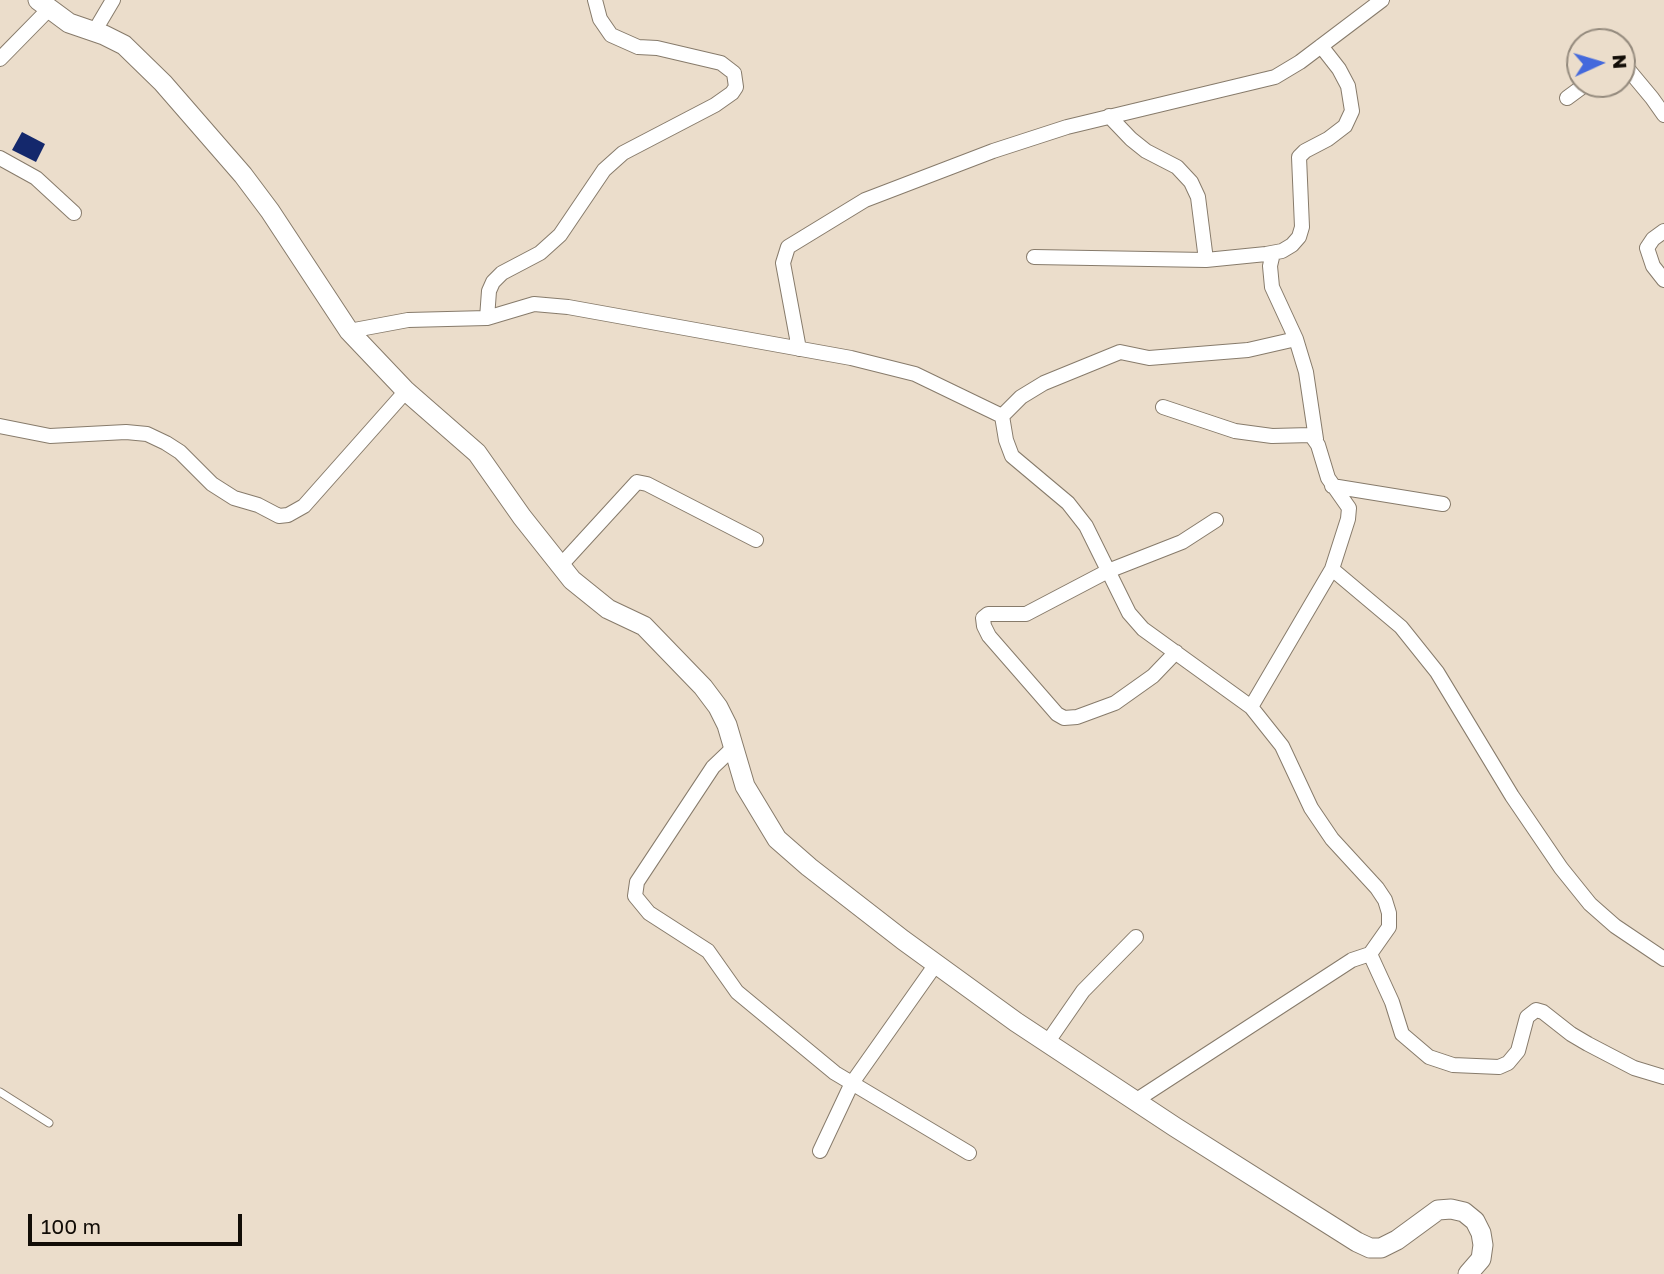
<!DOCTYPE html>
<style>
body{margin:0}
#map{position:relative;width:1664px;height:1274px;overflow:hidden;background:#ebddcb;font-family:"Golos Text",sans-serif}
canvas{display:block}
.north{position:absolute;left:1566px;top:28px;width:70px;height:70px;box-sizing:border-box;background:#ebddcb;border:2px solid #948a7d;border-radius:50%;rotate:86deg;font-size:19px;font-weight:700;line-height:28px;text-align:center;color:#120d07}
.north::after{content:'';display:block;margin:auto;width:24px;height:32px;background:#4469dc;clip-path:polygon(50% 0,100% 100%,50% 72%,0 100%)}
.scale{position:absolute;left:28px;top:1214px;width:214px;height:32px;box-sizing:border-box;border:4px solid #120d07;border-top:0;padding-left:9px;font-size:21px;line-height:24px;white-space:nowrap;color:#120d07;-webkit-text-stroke:5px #ebddcb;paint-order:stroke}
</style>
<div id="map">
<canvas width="1664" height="1274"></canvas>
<div class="north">N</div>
<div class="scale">100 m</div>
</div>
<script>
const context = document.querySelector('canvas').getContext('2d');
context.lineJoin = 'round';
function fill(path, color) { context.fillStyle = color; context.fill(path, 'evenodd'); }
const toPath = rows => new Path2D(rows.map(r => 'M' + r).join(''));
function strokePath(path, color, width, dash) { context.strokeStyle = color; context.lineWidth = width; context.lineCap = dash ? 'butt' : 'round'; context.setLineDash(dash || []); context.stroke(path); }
fill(toPath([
 [22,132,45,144,36,162,12,150]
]), '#14286c');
const service = toPath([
 [0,1092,49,1123]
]);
const minor = toPath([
 [94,32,113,0],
 [0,59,50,8],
 [1622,66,1627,68,1652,98,1664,115],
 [1567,98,1586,84],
 [1109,116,1131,139,1146,151,1177,167,1191,182,1198,197,1206,260],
 [0,158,36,178,74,213],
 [1664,231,1653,239,1647,248,1653,266,1664,280],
 [1273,253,1270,266,1272,287,1296,339,1306,372,1316,439],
 [1034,257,1206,260,1266,254,1282,251,1292,245,1299,237,1302,227,1299,157,1305,151,1328,139,1345,126,1352,111,1348,86,1339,69,1321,46],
 [487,318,489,291,493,282,502,273,540,253,560,235,604,170,623,153,715,105,732,93,736,87,734,73,721,63,657,48,638,47,611,35,600,19,595,0],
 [349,331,408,320,487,318,534,304,568,307,851,358,915,374,1002,416],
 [1296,339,1248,350,1149,358,1120,352,1044,383,1021,397,1002,416,1006,440,1012,456,1068,503,1086,526,1129,613,1143,629,1251,707,1282,746,1311,808,1332,839,1377,888,1385,900,1389,913,1389,927,1370,954],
 [799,349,783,263,788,247,865,200,993,151,1067,127,1275,77,1300,62,1382,0],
 [1163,407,1235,431,1272,436,1311,435,1318,445,1328,478,1349,508,1348,519,1332,569,1251,707],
 [0,426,50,436,126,432,147,434,166,443,180,452,212,484,234,498,258,505,279,516,288,515,304,506,406,391],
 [1332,486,1443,504],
 [561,565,637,482,647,484,756,540],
 [1332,569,1401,627,1437,672,1512,796,1561,868,1590,904,1615,926,1664,959],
 [1176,652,1153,676,1115,703,1077,717,1064,718,1057,714,989,636,984,626,983,618,988,614,1026,614,1108,571,1182,542,1216,520],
 [734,747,713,767,637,882,635,896,649,913,708,951,737,992,835,1073,969,1153],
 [1047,1043,1083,991,1136,937],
 [1135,1101,1352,960,1370,954,1392,1002,1402,1034,1429,1057,1453,1065,1499,1067,1508,1063,1518,1051,1527,1017,1536,1010,1543,1012,1571,1034,1588,1044,1634,1068,1664,1077],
 [820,1151,852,1083,936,964]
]);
const tertiary = toPath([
 [38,0,69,23,104,35,124,45,163,83,243,175,270,211,349,331,406,391,477,453,522,517,572,580,608,609,644,626,703,687,718,707,727,725,745,786,777,839,809,867,903,940,1016,1022,1175,1127,1357,1242,1370,1248,1381,1248,1397,1240,1438,1210,1451,1209,1464,1212,1475,1221,1481,1233,1483,1245,1481,1259,1468,1274]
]);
strokePath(service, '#877b6b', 9);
strokePath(minor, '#877b6b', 16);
strokePath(tertiary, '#877b6b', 21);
strokePath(service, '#fff', 7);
strokePath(minor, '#fff', 14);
strokePath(tertiary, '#fff', 19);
</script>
